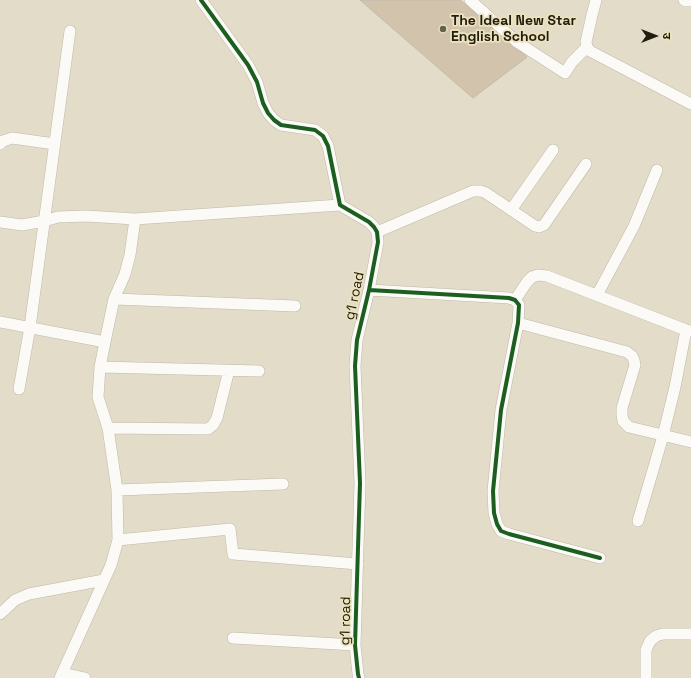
<!DOCTYPE html>
<meta charset="utf-8">
<style>
body{margin:0}
#map{position:relative;width:691px;height:678px;overflow:hidden;background:#e2dcc8;font-family:"Space Grotesk","Noto Sans Devanagari",sans-serif}
canvas{display:block}
.north{position:absolute;left:635px;top:16px;width:40px;height:40px;-webkit-text-stroke:3px #ece2bd;paint-order:stroke;rotate:90deg;font-size:11px;font-weight:700;line-height:16px;text-align:center;color:#211d10}
.north::after{content:'';display:block;margin:auto;width:14px;height:18px;background:#211d10;clip-path:polygon(50% 0,100% 100%,50% 72%,0 100%)}
</style>
<div id="map">
<canvas width="691" height="678"></canvas>
<div class="north">उ</div>
</div>
<script>
const context = document.querySelector('canvas').getContext('2d');
context.lineJoin = 'round';
function fill(path, color) { context.fillStyle = color; context.fill(path, 'evenodd'); }
const toPath = rows => new Path2D(rows.map(r => 'M' + r).join(''));
function strokePath(path, color, width, dash) { context.strokeStyle = color; context.lineWidth = width; context.lineCap = dash ? 'butt' : 'round'; context.setLineDash(dash || []); context.stroke(path); }
function write(font, color, halo, rows, align = 'center') {
  context.font = font + ' "Space Grotesk",sans-serif'; context.lineWidth = 3.5; context.setLineDash([]); context.textBaseline = 'middle'; context.strokeStyle = halo; context.fillStyle = color; for (const [text, x, y, turn = 0] of rows) {
    context.save(); context.translate(x, y); context.rotate((+turn || 0) * Math.PI / 180); context.textAlign = isNaN(turn) ? turn : align; if (halo) context.strokeText(text, 0, 0); context.fillText(text, 0, 0); context.restore();
  }
}
const building = toPath([
 [360,0,460,0,527,57,473,98,360,0]
]);
fill(building, '#d2c3ad');
strokePath(building, '#c2baac', 1);
const minor = toPath([
 [201,0,248,65,257,82,263,103,268,113,274,120,281,125,315,130,323,136,328,146,340,205,369,222,374,227,377,232,378,242,369,290,357,340,355,366,360,483,355,645,358,674,359,678],
 [470,0,517,42,565,73,572,62,587,47],
 [596,0,592,15,586,42,587,47,590,51,691,104],
 [684,0,686,1,691,1],
 [0,144,3,141,12,138,55,144],
 [511,210,553,150],
 [0,222,22,225,44,221,58,217,86,216,135,219,340,205],
 [377,232,473,191,481,191,486,193,535,226,539,227,544,225,586,164],
 [369,290,509,298,515,300,519,305,518,323,501,410,493,491,494,513,497,524,501,531,509,534,600,558],
 [597,295,634,226,657,170],
 [114,299,295,306],
 [515,300,527,282,532,277,538,275,547,276,686,330,691,331],
 [0,322,105,342],
 [518,323,627,352,632,356,634,360,635,365,622,408,622,415,623,421,629,427,691,442],
 [100,367,259,371],
 [19,389,30,327,70,31],
 [108,428,208,429,213,425,217,418,229,370],
 [117,490,283,484],
 [638,521,663,436,675,387,686,330],
 [118,540,230,529,233,554,358,564],
 [0,614,15,600,29,594,104,580],
 [233,638,355,645],
 [62,673,85,678],
 [60,678,111,565,118,540,117,490,108,428,98,397,100,367,105,342,114,299,125,274,130,255,135,219],
 [646,678,646,650,650,641,656,636,663,634,691,634]
]);
strokePath(minor, '#bdb9a9', 12);
strokePath(minor, '#fbfaf7', 11);
strokePath(toPath([
 [201,0,248,65,257,82,263,103,268,113,274,120,281,125,315,130,323,136,328,146,340,205,369,222,374,227,377,232,378,242,369,290,357,340,355,366,360,483,355,645,358,674,359,678],
 [369,290,509,298,515,300,519,305,518,323,501,410,493,491,494,513,497,524,501,531,509,534,600,558]
]), '#1b5e20', 4);
for (const [x, y, r, color] of [
 [443,29,4,"#656050"]
]) { const dot = new Path2D(); dot.arc(x, y, r, 0, 2 * Math.PI); context.fillStyle = color; context.fill(dot); strokePath(dot, '#ece2bd', 1.5); }
write('bold 14px', '#211d10', '#ece2bd', [
 ["The Ideal New Star",451,21],
 ["English School",451,37]
], 'left');
write('14px', '#211d10', '#ece2bd', [
 ["g1 road",355,296,-78],
 ["g1 road",346,621,-89]
]);
</script>
